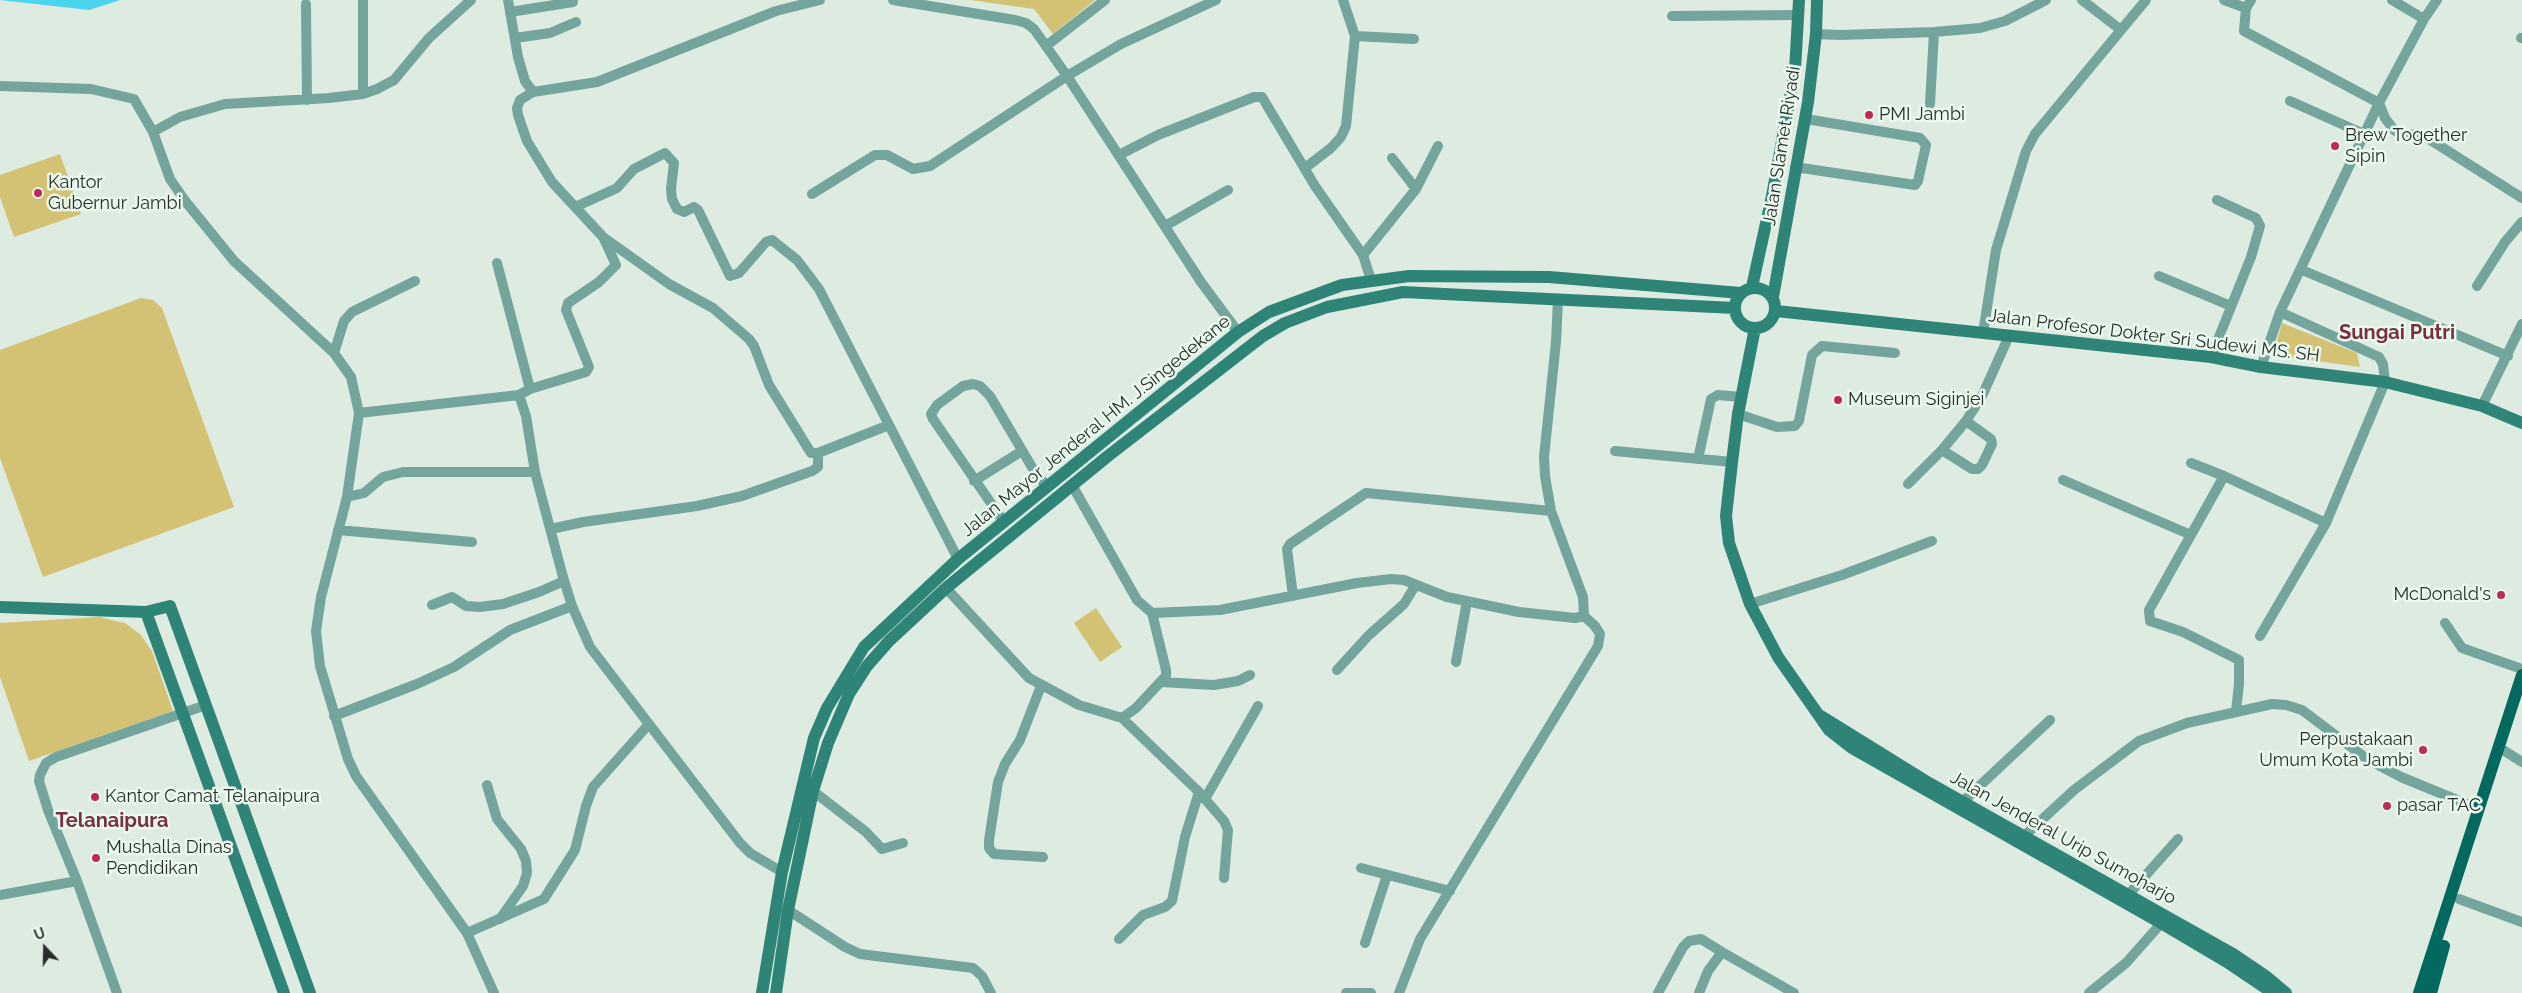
<!DOCTYPE html>
<style>
body{margin:0}
#map{position:relative;width:2522px;height:993px;overflow:hidden;background:#ddebe1;font-family:Raleway,sans-serif}
canvas{display:block}
.north{position:absolute;left:20px;top:923px;width:50px;height:50px;-webkit-text-stroke:4px #eaf9ee;paint-order:stroke;rotate:339deg;font-size:14px;font-weight:700;line-height:20px;text-align:center;color:#292e2a}
.north::after{content:'';display:block;margin:auto;width:18px;height:22px;background:#292e2a;clip-path:polygon(50% 0,100% 100%,50% 72%,0 100%)}
</style>
<div id="map">
<canvas width="2522" height="993"></canvas>
<div class="north">U</div>
</div>
<script>
const context = document.querySelector('canvas').getContext('2d');
context.lineJoin = 'round';
function fill(path, color) { context.fillStyle = color; context.fill(path, 'evenodd'); }
const toPath = rows => new Path2D(rows.map(r => 'M' + r).join(''));
function strokePath(path, color, width, dash) { context.strokeStyle = color; context.lineWidth = width; context.lineCap = dash ? 'butt' : 'round'; context.setLineDash(dash || []); context.stroke(path); }
function write(font, color, halo, rows, align = 'center') {
  context.font = font + ' Raleway,sans-serif'; context.lineWidth = 5; context.setLineDash([]); context.textBaseline = 'middle'; context.strokeStyle = halo; context.fillStyle = color; for (const [text, x, y, turn = 0] of rows) {
    context.save(); context.translate(x, y); context.rotate((+turn || 0) * Math.PI / 180); context.textAlign = isNaN(turn) ? turn : align; if (halo) context.strokeText(text, 0, 0); context.fillText(text, 0, 0); context.restore();
  }
}
fill(toPath([
 [970,0,1095,0,1053,34,1034,9],
 [60,154,81,214,14,237,0,197,0,175],
 [141,298,153,300,162,308,234,507,43,577,0,458,0,350],
 [2282,323,2357,353,2360,367,2273,355],
 [1096,608,1122,647,1100,662,1074,623],
 [99,617,125,623,141,635,152,651,173,711,29,761,0,677,0,623]
]), '#d4c274');
fill(toPath([
 [0,0,120,0,89,10]
]), '#4ad4ed');
strokePath(toPath([
 [508,0,518,57,525,81,533,92,597,82,776,11,820,0],
 [893,0,1015,20,1026,23,1034,29,1067,76,1201,282,1238,332],
 [2082,0,2121,30,2146,0],
 [2224,0,2246,8],
 [2251,0,2246,8,2244,31,2379,103,2385,118,2394,130,2402,135,2421,134,2522,198],
 [2392,0,2424,19],
 [306,4,307,100],
 [510,12,573,2],
 [1672,16,1799,15],
 [1816,34,1840,35,1934,32,1980,28,2005,21,2046,0],
 [1355,36,1414,39],
 [515,38,550,33,576,22],
 [2521,38,2522,38],
 [1046,46,1105,0],
 [0,86,91,89,134,99,153,132,170,179,186,202,234,261,334,353,351,377,359,413,347,497,321,597,316,631,320,666,348,759,356,776,467,933,494,993],
 [533,92,520,100,517,108,518,115,527,141,552,182,603,237,669,284,713,308,749,339,754,346,769,385,811,453,818,453,889,425],
 [363,94,363,0],
 [2290,101,2364,134],
 [1930,104,1934,32],
 [153,132,180,117,225,104,329,98,363,94,377,89,394,80,429,38,471,0],
 [1119,155,1158,135,1254,97,1262,97,1315,186,1363,255,1371,280],
 [1392,158,1416,189],
 [1795,167,1915,185,1918,181,1926,145,1920,138,1806,119],
 [1305,168,1331,148,1341,137,1346,126,1355,36,1343,0],
 [812,194,875,155,887,155,913,169,930,166,1067,76,1121,44,1216,0],
 [575,207,617,188,634,169,665,153,674,163,671,189,672,199,677,209,684,212,694,207,698,210,730,276,739,273,766,242,772,240,797,260,819,289,958,559],
 [1165,226,1228,190],
 [1363,255,1416,189,1438,146],
 [497,263,530,389],
 [2302,270,2508,356],
 [2159,276,2231,306],
 [2477,286,2505,242,2522,222],
 [1558,300,1556,342,1544,457,1545,476,1551,511,1583,597,1584,616],
 [1983,333,1996,250,2026,151,2035,134,2121,30],
 [334,353,344,321,352,312,415,281],
 [2211,357,2251,257,2260,226,2256,218,2217,200],
 [2261,367,2280,312,2379,103,2424,19,2437,0],
 [519,395,530,389,586,372,589,367,566,310,568,303,599,282,616,265,604,239],
 [2482,406,2522,324],
 [359,413,519,395,526,416,535,472,563,577,572,606,590,647,740,843,750,853,782,872],
 [1738,414,1777,427,1795,426,1799,421,1812,355,1822,346,1895,353],
 [1942,450,1972,469,1978,469,1982,465,1992,444,1991,439,1966,421],
 [1615,451,1732,462],
 [1698,459,1711,399,1718,395,1741,397],
 [2191,463,2224,476],
 [2063,480,2191,535],
 [974,481,1022,451],
 [1908,484,1942,450,1966,421,1982,396,2009,336],
 [1072,485,1137,600,1152,613,1220,610,1357,583,1391,579,1404,580,1447,597,1519,612,1575,618,1584,616],
 [347,497,364,493,383,477,403,472,535,472],
 [1004,522,933,419,931,414,937,405,963,386,973,384,980,386,990,396,1036,474,1047,486],
 [551,529,583,522,697,506,742,496,812,471,818,467,818,453],
 [338,530,472,542],
 [946,588,1029,678,1079,705,1122,718,1199,792,1224,821,1228,830,1224,878],
 [1293,596,1287,549,1290,544,1366,493,1551,511],
 [1750,604,1842,575,1932,541],
 [432,605,452,597,466,606,480,607,503,604,539,592,564,581],
 [2445,623,2462,648,2522,669],
 [2260,636,2326,523],
 [1456,662,1467,601],
 [1337,670,1369,635,1404,604,1415,586],
 [1161,682,1214,685,1238,681,1250,675],
 [1041,686,1020,740,1005,764,998,782,989,840,989,848,994,854,1043,857],
 [2236,711,2239,684,2239,660,2183,632,2150,621,2149,610,2224,476,2326,523,2385,382,2383,364,2379,357,2280,312],
 [334,716,417,684,454,667,510,630,572,606],
 [1122,718,1136,708,1166,676,1166,670,1152,613],
 [2503,750,2522,762],
 [487,785,497,819,521,849,526,861,527,873,523,886,500,919],
 [813,791,866,832,882,849,903,843],
 [1205,799,1258,706],
 [1957,807,2050,720],
 [2020,840,2074,790,2139,741,2187,723,2272,704,2286,705,2302,710,2367,759,2401,777,2479,809],
 [1361,868,1450,891],
 [2129,894,2178,839],
 [0,895,77,881],
 [2459,899,2522,922],
 [788,910,845,947,860,954,973,968,982,976,991,993],
 [467,933,544,899,575,850,586,806,593,787,649,724],
 [1119,939,1143,915,1165,907,1172,901,1185,837,1199,792],
 [1365,943,1387,875],
 [117,993,77,881,48,810,39,781,40,775,46,763,56,757,206,705],
 [1346,993,1371,993],
 [1399,993,1420,939,1598,646,1600,634,1595,626,1584,616],
 [1658,993,1683,947,1689,941,1701,939,1722,952],
 [1699,993,1708,971,1722,952,1794,993],
 [2089,993,2126,963,2165,919]
]), '#73a59c', 10);
strokePath(toPath([
 [1752,287,1772,196,1795,70,1799,0],
 '1735 308a20 20 0 1 1 40 0a20 20 0 1 1-40 0Z',
 [1773,297,1808,102,1816,34,1817,0],
 [1776,311,2211,357,2261,367,2385,382,2482,406,2522,423],
 [1755,328,1738,414,1732,462,1726,516,1729,543,1750,604,1778,657,1829,730,1852,748,2161,923,2227,962,2273,993],
 [0,607,146,612,170,606,310,993],
 [146,612,284,993],
 [1821,716,1929,783,2233,954,2267,977,2286,993],
 [762,993,782,872,814,738,827,708,864,647,958,559,1238,332,1269,312,1342,285,1409,276,1549,277,1741,293],
 [776,993,788,910,813,791,828,743,849,694,867,666,889,641,946,588,1108,456,1263,336,1285,323,1327,307,1403,292,1735,308]
]), '#2f8478', 12);
strokePath(toPath([
 [2419,993,2522,675],
 [2431,993,2444,946]
]), '#03685e', 12);
for (const [x, y, r, color] of [
 [1869,115,5,"#bb2b52"],
 [2335,146,5,"#bb2b52"],
 [38,193,5,"#bb2b52"],
 [1838,400,5,"#bb2b52"],
 [2501,595,5,"#bb2b52"],
 [2423,750,5,"#bb2b52"],
 [95,797,5,"#bb2b52"],
 [2387,806,5,"#bb2b52"],
 [96,858,5,"#bb2b52"]
]) { const dot = new Path2D(); dot.arc(x, y, r, 0, 2 * Math.PI); context.fillStyle = color; context.fill(dot); strokePath(dot, '#eaf9ee', 2); }
write('18px', '#292e2a', '#eaf9ee', [
 ["PMI Jambi",1879,115],
 ["Brew Together",2345,136],
 ["Sipin",2345,157],
 ["Kantor",48,183],
 ["Gubernur Jambi",48,204],
 ["Museum Siginjei",1848,400],
 ["McDonald's",2491,595,"right"],
 ["Perpustakaan",2413,740,"right"],
 ["Umum Kota Jambi",2413,761,"right"],
 ["Kantor Camat Telanaipura",105,797],
 ["pasar TAC",2397,806],
 ["Mushalla Dinas",106,848],
 ["Pendidikan",106,869]
], 'left');
write('18px', '#292e2a', '#eaf9ee', [
 ["Jalan Slamet Riyadi",1782,146,-81],
 ["Jalan Profesor Dokter Sri Sudewi MS. SH",2154,336,7],
 ["Jalan Mayor Jenderal HM. J.Singedekane",1096,426,-39],
 ["Jalan Jenderal Urip Sumoharjo",2063,838,29]
]);
write('bold 20px', '#78313e', '#eaf9ee', [
 ["Sungai Putri",2397,333],
 ["Telanaipura",112,821]
]);
</script>
